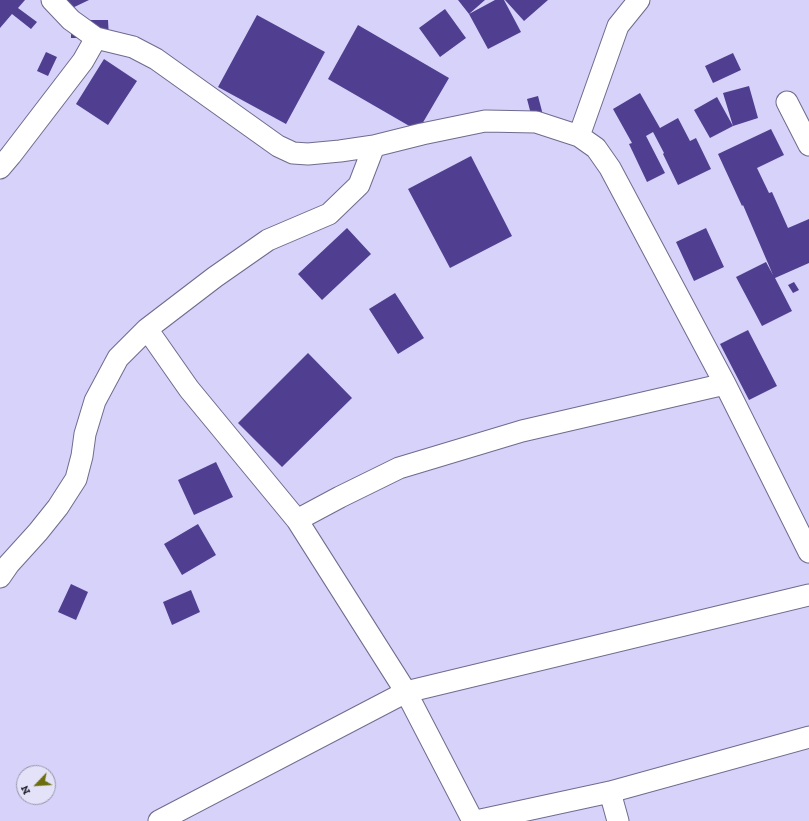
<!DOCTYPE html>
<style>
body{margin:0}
#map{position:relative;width:809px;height:821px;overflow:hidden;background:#d6d2f9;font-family:"Zilla Slab",serif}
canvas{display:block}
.north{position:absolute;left:16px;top:765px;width:40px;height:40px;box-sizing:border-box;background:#e4e2f9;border:1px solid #9694a8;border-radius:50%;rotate:245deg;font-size:11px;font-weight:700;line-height:16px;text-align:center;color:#21202e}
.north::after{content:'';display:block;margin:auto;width:14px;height:18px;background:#6c6d0d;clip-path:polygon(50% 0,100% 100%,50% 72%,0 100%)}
</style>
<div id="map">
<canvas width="809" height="821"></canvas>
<div class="north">N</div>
</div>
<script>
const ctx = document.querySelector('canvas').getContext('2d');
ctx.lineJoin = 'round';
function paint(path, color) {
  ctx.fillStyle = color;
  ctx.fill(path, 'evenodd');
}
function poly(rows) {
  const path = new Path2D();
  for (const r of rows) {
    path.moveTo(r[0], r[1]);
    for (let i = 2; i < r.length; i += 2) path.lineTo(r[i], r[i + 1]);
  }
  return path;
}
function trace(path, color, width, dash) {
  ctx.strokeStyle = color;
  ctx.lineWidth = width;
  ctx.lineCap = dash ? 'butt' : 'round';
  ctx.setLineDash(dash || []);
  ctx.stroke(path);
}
paint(poly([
 [0,0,25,0,18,8,37,22,31,29,12,14,0,28],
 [63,0,89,0,68,10],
 [458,0,485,0,469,14],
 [495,0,504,0,521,32,488,49,469,14],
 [505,0,548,0,524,21],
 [445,9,466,38,440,57,419,28],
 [257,15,325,52,286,124,218,87],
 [71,20,108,20,109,38,71,38],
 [358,25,449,78,418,131,328,79],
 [46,52,57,57,48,76,37,71],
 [733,53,741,70,713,83,705,66],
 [104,59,137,81,108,125,76,104],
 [749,86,758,118,733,126,723,93],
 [640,93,660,128,678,118,690,141,696,138,711,169,678,185,663,154,664,153,653,132,646,136,665,173,647,182,629,144,632,143,613,109],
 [538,96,543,115,532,118,527,99],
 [717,97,733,126,710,138,694,110],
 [771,129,784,155,757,168,769,193,772,192,788,228,809,219,809,263,775,278,792,311,762,326,736,277,766,262,773,275,743,205,742,206,718,154],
 [471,156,512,236,450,268,408,189],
 [347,228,371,254,322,300,298,274],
 [706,228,724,267,694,281,676,242],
 [794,282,799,290,793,293,788,285],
 [395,293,424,338,398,354,369,309],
 [748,330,777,386,749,400,720,344],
 [308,353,352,398,282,467,238,423],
 [216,462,233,497,194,515,178,480],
 [198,524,216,555,182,575,164,544],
 [71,584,88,592,76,620,58,612],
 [191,590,200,612,172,625,163,602]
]), '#503e90');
const minor = poly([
 [52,0,71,20,96,38],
 [787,102,809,145],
 [579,136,618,26,639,0],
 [0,168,11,155,83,61,96,38,133,47,156,59,278,146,293,153,308,154,340,151,374,146,422,134,485,121,536,122,579,136,596,148,610,168,725,384,809,552],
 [147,329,189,389,297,520,406,692,473,821],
 [297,520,340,497,399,468,522,431,725,384],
 [0,577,9,564,38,532,58,507,76,479,82,456,85,434,95,401,118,358,147,329,215,277,268,240,329,214,359,185,374,146],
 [610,792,618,821],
 [159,821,406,692,809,595],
 [476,821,610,792,809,737]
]);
trace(minor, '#6f6b8d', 23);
trace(minor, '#fff', 21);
</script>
